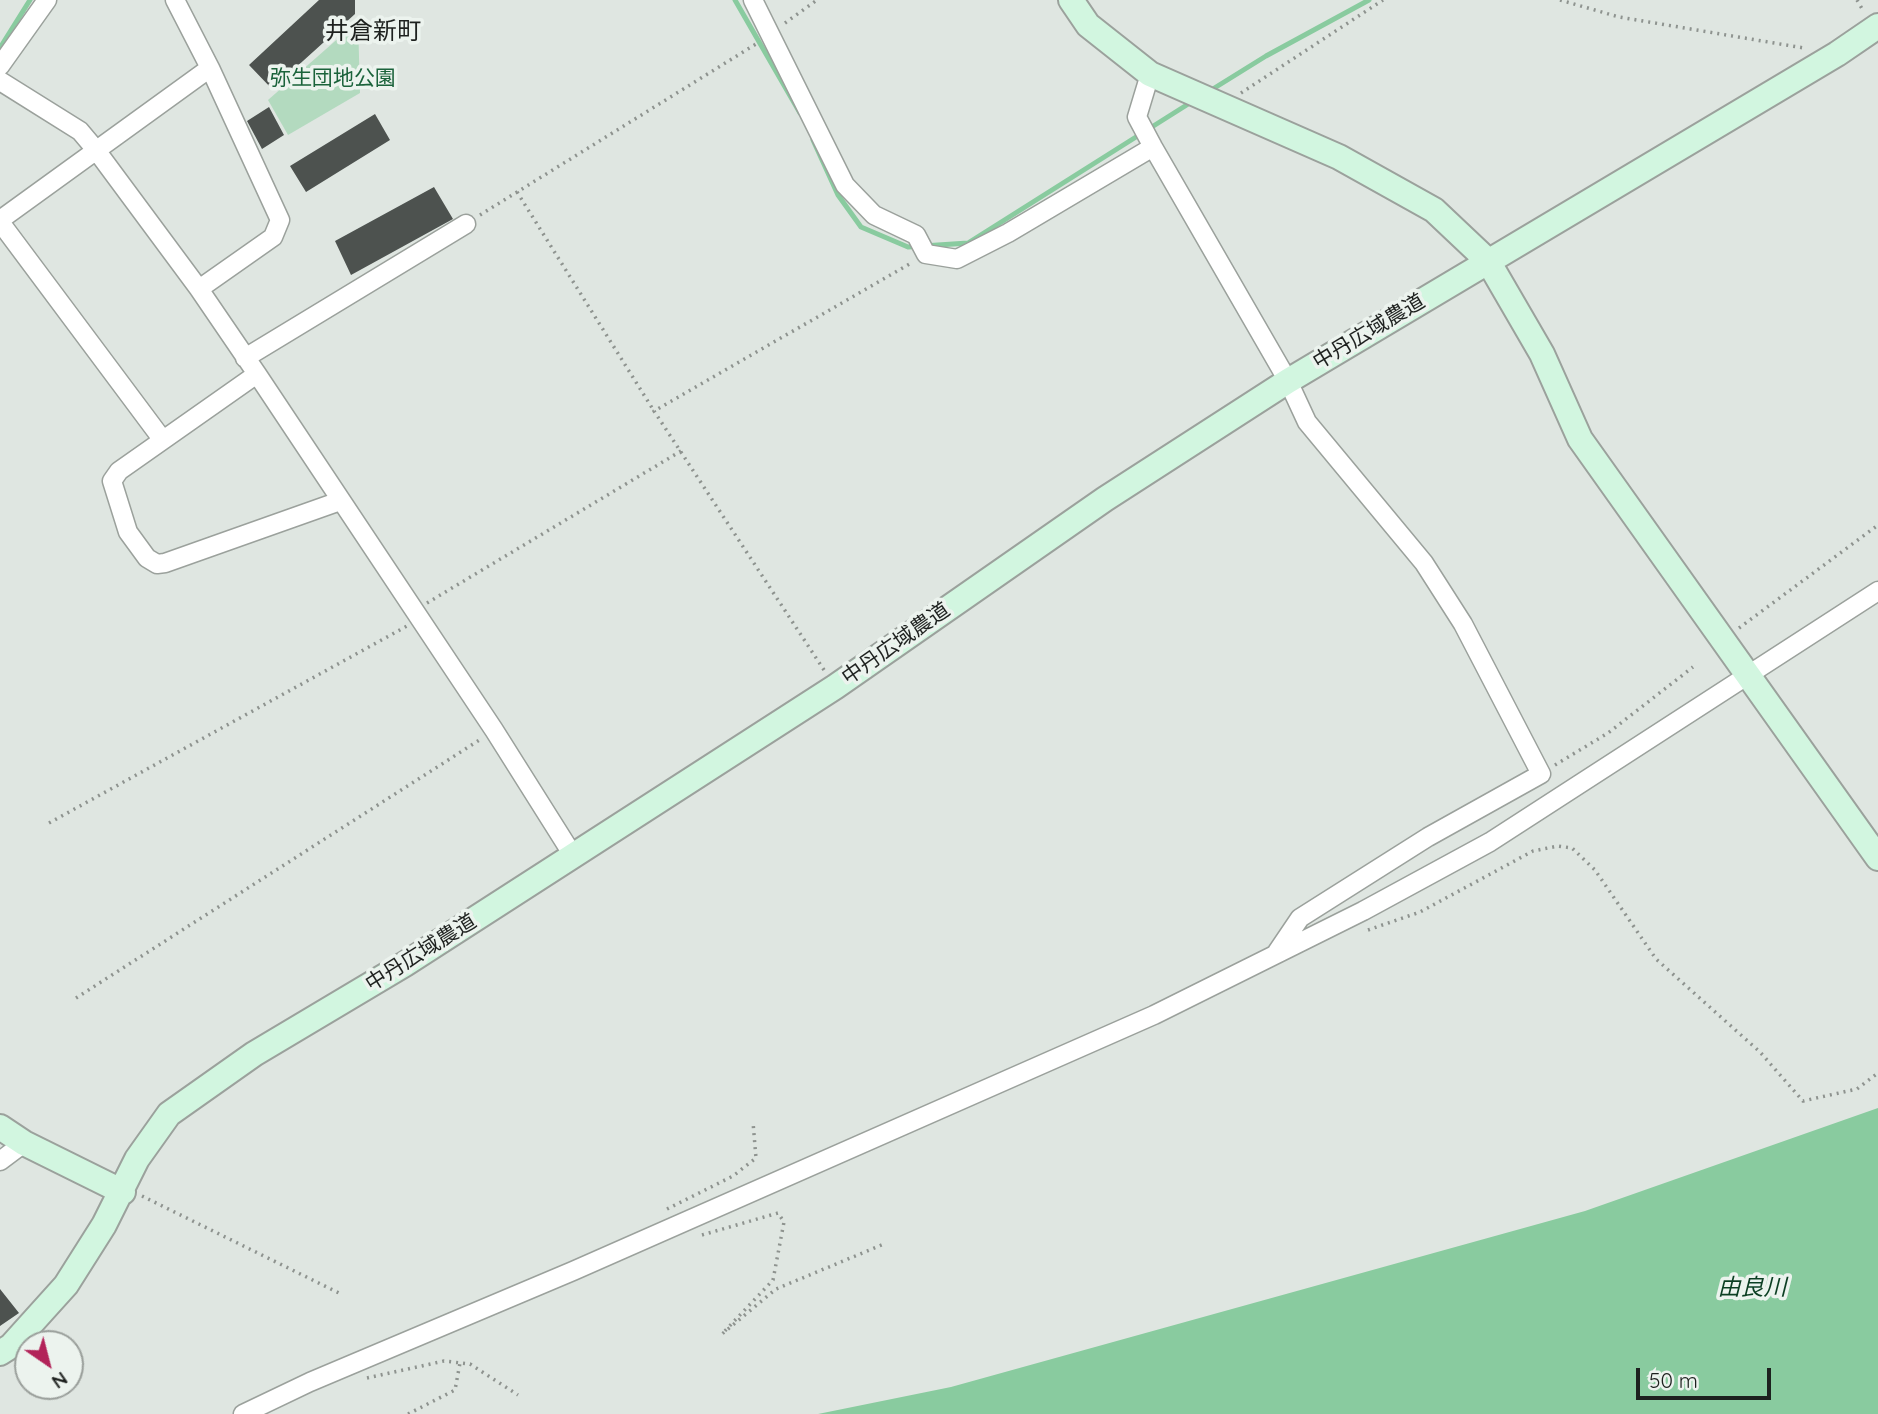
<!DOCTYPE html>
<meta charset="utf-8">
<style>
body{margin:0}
#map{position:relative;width:1878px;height:1414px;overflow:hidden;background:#dfe6e1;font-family:Quicksand,sans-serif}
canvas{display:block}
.north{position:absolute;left:14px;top:1330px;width:70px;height:70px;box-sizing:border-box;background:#ecf3ee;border:2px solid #9a9f9b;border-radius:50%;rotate:145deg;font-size:19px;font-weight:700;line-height:28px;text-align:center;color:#1e211f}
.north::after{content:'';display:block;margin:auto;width:24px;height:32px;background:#b22359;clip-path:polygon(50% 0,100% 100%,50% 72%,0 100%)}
.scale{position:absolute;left:1636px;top:1368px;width:135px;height:32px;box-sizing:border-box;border:4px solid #1e211f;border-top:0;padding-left:9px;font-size:21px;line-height:24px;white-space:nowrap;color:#1e211f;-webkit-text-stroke:5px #ecf3ee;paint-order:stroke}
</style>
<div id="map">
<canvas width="1878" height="1414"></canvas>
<div class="north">N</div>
<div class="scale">50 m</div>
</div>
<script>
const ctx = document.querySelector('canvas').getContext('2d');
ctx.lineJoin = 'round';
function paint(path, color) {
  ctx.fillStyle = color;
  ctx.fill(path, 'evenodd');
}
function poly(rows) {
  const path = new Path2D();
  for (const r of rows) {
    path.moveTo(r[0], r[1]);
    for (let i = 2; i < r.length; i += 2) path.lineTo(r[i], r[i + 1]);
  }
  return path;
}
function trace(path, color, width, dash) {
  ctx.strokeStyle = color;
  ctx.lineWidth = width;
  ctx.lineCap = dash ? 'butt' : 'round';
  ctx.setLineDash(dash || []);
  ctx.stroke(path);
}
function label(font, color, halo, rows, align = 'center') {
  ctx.font = font + ' Quicksand,"Noto Sans JP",sans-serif';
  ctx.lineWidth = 7;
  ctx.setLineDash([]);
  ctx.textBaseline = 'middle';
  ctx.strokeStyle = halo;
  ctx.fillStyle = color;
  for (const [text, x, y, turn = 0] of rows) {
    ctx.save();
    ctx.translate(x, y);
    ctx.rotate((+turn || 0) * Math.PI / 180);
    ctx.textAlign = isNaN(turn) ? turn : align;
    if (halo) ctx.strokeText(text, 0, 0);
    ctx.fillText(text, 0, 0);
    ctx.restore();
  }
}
paint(poly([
 [358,21,360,93,288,135,268,100]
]), '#b3dabf');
paint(poly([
 [1878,1108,1878,1414,818,1414,951,1387,1585,1211]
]), '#89cb9f');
trace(poly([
 [735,0,800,113],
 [0,48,30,0],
 [1208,92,1266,56,1369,0],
 [813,140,838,195,861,227,908,247,968,243,1193,101]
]), '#89cb9f', 5);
paint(poly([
 [319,0,355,0,355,14,272,89,249,65],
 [269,107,284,135,262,149,247,121],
 [375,114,390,140,306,192,290,166],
 [434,187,453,219,351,275,335,241],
 [0,1289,19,1313,0,1326]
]), '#4d524f');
const street = poly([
 [175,0,210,68,280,220,273,237,199,289],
 [753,0,845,185,874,215,916,235,926,254,957,259,1008,233,1153,147],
 [0,66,47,0],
 [1150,74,1137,117,1153,147,1288,381,1307,422,1424,563,1463,624,1541,774,1428,837,1300,918,1277,952],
 [0,81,80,131,96,150,199,289,257,374,494,730,574,857],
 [0,220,210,68],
 [0,222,162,439],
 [245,358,466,224],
 [257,374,119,471,112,481,128,532,147,558,157,564,165,563,340,501],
 [0,1161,24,1143],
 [243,1414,310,1382,573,1271,1154,1015,1363,911,1490,842,1878,591]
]);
const secondary = poly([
 [1071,0,1088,25,1150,74,1339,157,1434,210,1488,261,1542,354,1580,439,1878,858],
 [0,1127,24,1143,123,1192],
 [0,1353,11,1346,66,1285,104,1225,137,1159,169,1114,254,1054,405,964,835,687,1105,499,1288,381,1837,54,1878,26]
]);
trace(street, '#9ba19c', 21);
trace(secondary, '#9ba19c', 28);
trace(poly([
 [1560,0,1619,17,1804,48],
 [1857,0,1864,12],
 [785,23,817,0],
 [1241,93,1383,0],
 [517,192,654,411],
 [480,215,756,44],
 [427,603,681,451],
 [1739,628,1878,525],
 [824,670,654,411,913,262],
 [1555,765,1608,733,1693,667],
 [49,823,407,626],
 [1368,930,1420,912,1533,851,1558,846,1572,848,1595,870,1656,959,1760,1052,1803,1101,1857,1089,1878,1073],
 [76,998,481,739],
 [142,1196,341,1294],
 [667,1209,733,1176,756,1158,753,1122],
 [702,1235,778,1213,784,1222,773,1280,722,1334,776,1289,884,1244],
 [367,1378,444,1361,470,1364,518,1395],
 [408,1414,455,1390,460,1363]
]), '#8e938f', 3.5, [2, 5]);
trace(street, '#fff', 18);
trace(secondary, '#d2f6e0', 24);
label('21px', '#1b633b', '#ecf3ee', [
 ["弥生団地公園",333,79]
]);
label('21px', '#1e211f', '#ecf3ee', [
 ["中丹広域農道",1369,332,-31],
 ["中丹広域農道",896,644,-35],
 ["中丹広域農道",421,953,-32]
]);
label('italic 23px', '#0c3f23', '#ecf3ee', [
 ["由良川",1752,1288]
]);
label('24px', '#1e211f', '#ecf3ee', [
 ["井倉新町",373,32]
]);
</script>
